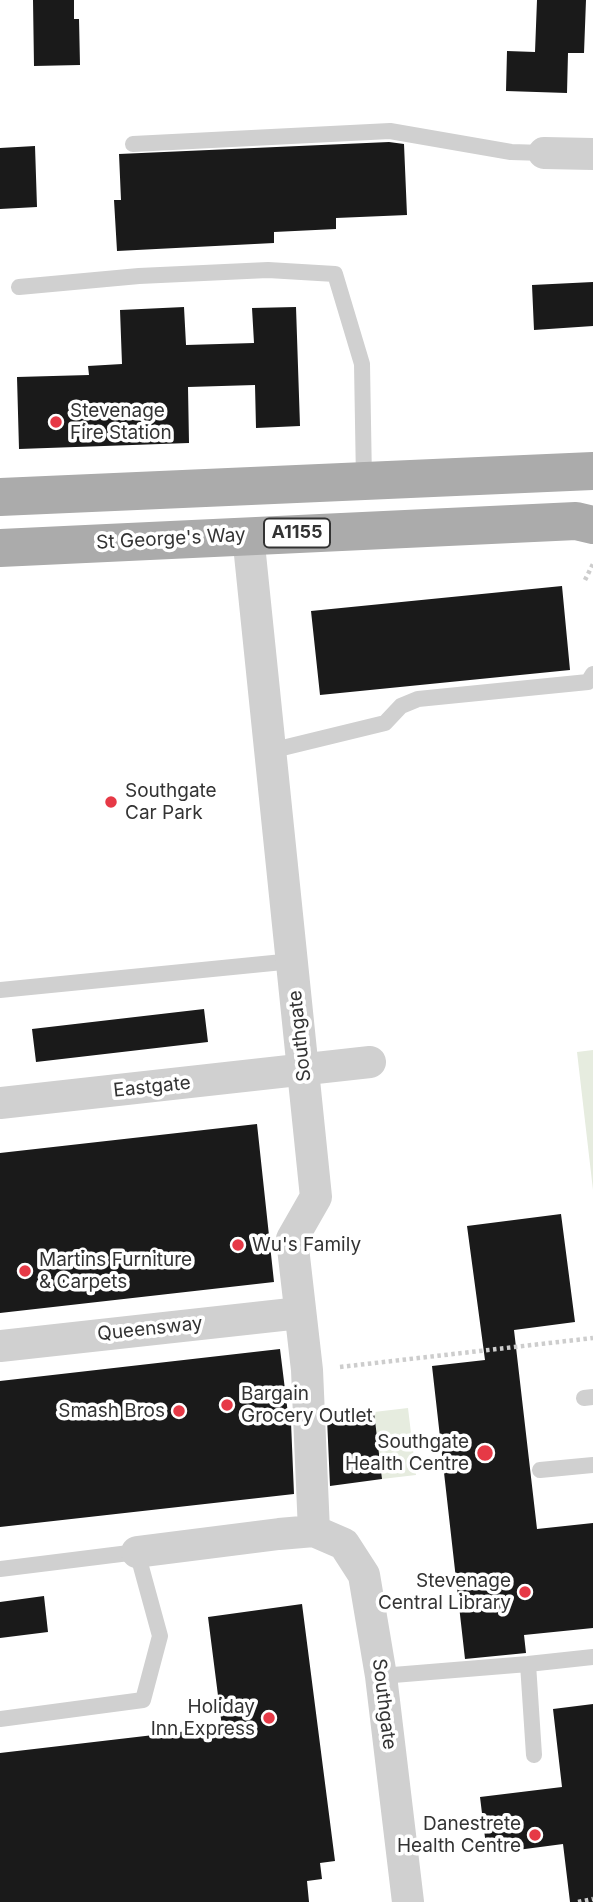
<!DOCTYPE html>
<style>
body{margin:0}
canvas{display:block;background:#fff}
</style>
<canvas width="593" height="1902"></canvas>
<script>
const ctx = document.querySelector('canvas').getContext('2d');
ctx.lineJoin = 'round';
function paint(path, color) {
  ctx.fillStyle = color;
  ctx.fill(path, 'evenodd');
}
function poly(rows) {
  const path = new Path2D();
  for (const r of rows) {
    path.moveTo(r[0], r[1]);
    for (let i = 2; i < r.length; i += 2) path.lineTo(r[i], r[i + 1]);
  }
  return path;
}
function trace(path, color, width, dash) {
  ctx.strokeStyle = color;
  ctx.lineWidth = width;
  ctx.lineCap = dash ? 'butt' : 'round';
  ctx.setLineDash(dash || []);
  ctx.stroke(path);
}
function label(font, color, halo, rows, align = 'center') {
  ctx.font = font + ' Inter,sans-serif';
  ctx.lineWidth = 7;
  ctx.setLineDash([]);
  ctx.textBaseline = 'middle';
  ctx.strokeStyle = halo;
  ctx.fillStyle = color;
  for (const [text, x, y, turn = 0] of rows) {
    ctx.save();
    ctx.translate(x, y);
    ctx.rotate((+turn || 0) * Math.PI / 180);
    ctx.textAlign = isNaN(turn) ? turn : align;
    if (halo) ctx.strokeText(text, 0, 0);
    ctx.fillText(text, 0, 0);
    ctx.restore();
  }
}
paint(poly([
 [593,1050,593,1190,577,1052],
 [408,1408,416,1475,382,1479,374,1412]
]), '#e6ecdf');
paint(poly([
 [33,0,74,0,74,19,79,19,80,65,34,66],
 [537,0,586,0,584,53,568,53,567,93,506,91,507,51,535,52],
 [389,142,404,144,407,215,336,218,336,229,274,232,274,243,117,251,114,200,121,200,119,154],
 [35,146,37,207,0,209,0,148],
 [593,282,593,326,534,330,532,285],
 [184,307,186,345,254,343,252,308,296,307,300,426,256,428,255,385,188,387,189,443,19,449,17,377,89,375,88,366,122,364,120,310],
 [562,586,570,670,320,695,311,611],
 [204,1009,208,1042,36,1062,32,1029],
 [257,1124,274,1282,0,1313,0,1153],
 [561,1214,575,1322,514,1330,537,1529,593,1523,593,1628,524,1635,526,1653,465,1659,432,1366,485,1360,467,1226],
 [280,1349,289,1422,291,1422,294,1494,0,1527,0,1381],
 [374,1412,382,1479,330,1486,327,1418],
 [44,1596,48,1632,0,1638,0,1602],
 [302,1604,335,1861,320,1863,322,1879,307,1881,309,1902,0,1902,0,1753,222,1727,208,1617],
 [593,1704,593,1902,570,1902,563,1844,487,1854,480,1797,562,1787,553,1709]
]), '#1a1a1a');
trace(poly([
 [585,580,593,564],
 [340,1367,593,1338],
 [578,1902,593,1899]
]), '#cdcdcd', 4.5, [3.5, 3.5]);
trace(poly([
 [133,144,390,131,511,152,544,153],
 [19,287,139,276,268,270,335,274,362,364,364,481],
 [270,751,385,723,401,706,418,699,588,682,593,674],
 [0,990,293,961],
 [584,1398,593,1397],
 [540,1470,593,1465],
 [0,1569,137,1552,160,1636,143,1700,0,1719],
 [528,1664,534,1755],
 [381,1676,528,1664,593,1657]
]), '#d0d0d0', 16);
trace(poly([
 [544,153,593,154],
 [248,535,316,1197,292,1239,307,1370,314,1531],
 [0,1103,370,1062],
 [0,1346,300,1313],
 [137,1552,279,1534,314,1531,344,1544,364,1575,381,1676,408,1902]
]), '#d0d0d0', 32);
trace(poly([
 [0,497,593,471],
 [0,548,576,521,593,525]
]), '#ababab', 38);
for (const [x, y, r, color] of [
 [56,422,7,"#e63946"],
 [111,802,7,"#e63946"],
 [238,1245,7,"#e63946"],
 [25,1271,7,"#e63946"],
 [227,1405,7,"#e63946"],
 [179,1411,7,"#e63946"],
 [485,1453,9,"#e63946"],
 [525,1592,7,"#e63946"],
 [269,1718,7,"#e63946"],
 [535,1835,7,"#e63946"]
]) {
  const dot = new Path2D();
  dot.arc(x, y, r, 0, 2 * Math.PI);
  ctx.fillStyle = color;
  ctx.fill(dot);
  trace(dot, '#fff', 2.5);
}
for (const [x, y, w] of [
 [297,533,66]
]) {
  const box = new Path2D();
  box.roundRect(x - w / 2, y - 14.5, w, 29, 5);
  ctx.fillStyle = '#fff';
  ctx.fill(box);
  trace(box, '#333', 2);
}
label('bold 18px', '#333', null, [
 ["A1155",297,533]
]);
label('19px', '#333', '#fff', [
 ["Stevenage",70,411],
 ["Fire Station",70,433],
 ["Southgate",125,791],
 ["Car Park",125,813],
 ["Wu's Family",252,1245],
 ["Martins Furniture",39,1260],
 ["& Carpets",39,1282],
 ["Bargain",241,1394],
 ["Grocery Outlet",241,1416],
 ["Smash Bros",165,1411,"right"],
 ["Southgate",469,1442,"right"],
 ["Health Centre",469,1464,"right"],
 ["Stevenage",511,1581,"right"],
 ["Central Library",511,1603,"right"],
 ["Holiday",255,1707,"right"],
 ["Inn Express",255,1729,"right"],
 ["Danestrete",521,1824,"right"],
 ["Health Centre",521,1846,"right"]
], 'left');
label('19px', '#333', '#fff', [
 ["St George's Way",171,539,-3],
 ["Southgate",300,1036,-96],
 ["Eastgate",152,1087,-6],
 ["Queensway",150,1329,-6],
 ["Southgate",384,1704,83]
]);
</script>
